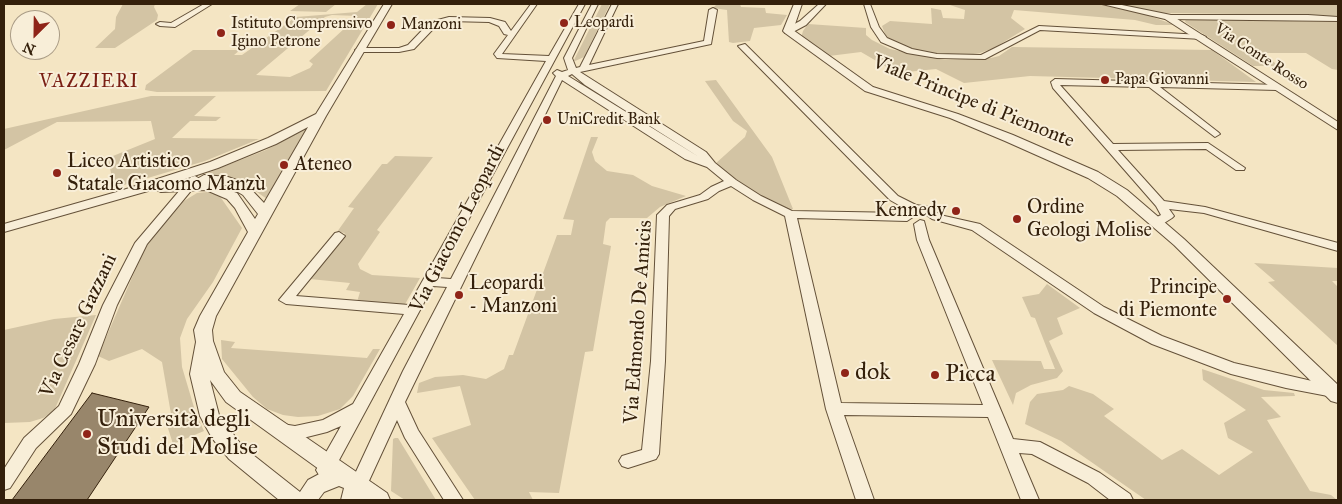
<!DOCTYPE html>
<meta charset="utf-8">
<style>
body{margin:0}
#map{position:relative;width:1342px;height:504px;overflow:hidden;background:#f4e5c3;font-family:"IM FELL Great Primer",serif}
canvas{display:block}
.frame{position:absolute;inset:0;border:5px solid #34200b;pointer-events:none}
.north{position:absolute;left:10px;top:10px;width:50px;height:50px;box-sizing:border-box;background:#f8eed8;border:1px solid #aa9c86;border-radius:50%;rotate:203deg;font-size:14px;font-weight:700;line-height:20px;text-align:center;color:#34200b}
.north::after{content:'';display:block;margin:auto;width:18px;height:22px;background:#8f2418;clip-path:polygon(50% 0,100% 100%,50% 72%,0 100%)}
</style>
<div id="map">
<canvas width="1342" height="504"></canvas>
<div class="frame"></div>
<div class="north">N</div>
</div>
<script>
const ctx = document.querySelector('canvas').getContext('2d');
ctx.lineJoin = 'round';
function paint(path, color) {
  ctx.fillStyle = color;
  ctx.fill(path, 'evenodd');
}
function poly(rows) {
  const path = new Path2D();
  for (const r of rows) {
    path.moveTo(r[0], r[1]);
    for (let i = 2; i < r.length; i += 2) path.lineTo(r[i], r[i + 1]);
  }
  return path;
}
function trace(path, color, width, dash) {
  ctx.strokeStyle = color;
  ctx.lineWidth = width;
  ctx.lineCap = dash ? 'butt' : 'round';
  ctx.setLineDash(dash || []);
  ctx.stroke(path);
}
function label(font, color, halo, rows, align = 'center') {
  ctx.font = font + ' "IM FELL Great Primer",serif';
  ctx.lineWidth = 4;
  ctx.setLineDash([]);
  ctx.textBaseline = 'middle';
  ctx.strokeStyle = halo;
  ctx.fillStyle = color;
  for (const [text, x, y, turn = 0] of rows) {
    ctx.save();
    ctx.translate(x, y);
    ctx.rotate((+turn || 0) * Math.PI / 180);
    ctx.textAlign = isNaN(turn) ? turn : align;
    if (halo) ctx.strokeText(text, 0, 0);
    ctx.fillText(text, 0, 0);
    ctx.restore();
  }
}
paint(poly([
 [123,4,155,4,154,7,158,15,157,20,115,48,95,48,115,29,116,17],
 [300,4,336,4,326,12,290,11],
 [367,4,378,4,326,91,157,92,145,90,146,85,193,50,240,50,234,55,242,55,296,17,357,12],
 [332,15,358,16,309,61,313,64,310,68,290,77,256,75,325,17],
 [602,4,610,4,584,57,573,62],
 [717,4,740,4,741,7,765,8,766,13,787,15,781,25,754,28,750,41,733,43,729,42,727,10,713,8],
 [931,4,1098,4,1147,15,1175,25,1156,25,1135,20,1014,10,1011,18,1025,29,994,48,980,53,967,55,935,54,911,49,887,39,882,26,890,21,932,24,931,8,941,10,943,18,964,19,965,10,950,5],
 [1113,4,1338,4,1338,18,1311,15,1162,13],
 [1186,19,1338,22,1338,70,1332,69,1306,53,1262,53,1279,66,1253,66,1185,22],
 [808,24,866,28,866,35,872,40,890,49,945,60,991,58,999,56,1012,47,1212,50,1256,82,1030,76,964,83,936,69,897,73,861,52,829,56,801,38,803,31],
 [716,80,772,157,793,209,787,209,757,194,715,164,745,137,747,131,733,121,705,81],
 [151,96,216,96,194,116,221,117,216,121,190,121,172,138,259,139,205,161,114,188,108,158,155,139,151,121,57,122,4,150,4,129],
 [307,128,267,199,241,181,202,175,266,150],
 [591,137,598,137,592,152,595,161,607,171,633,175,652,186,686,196,660,207,647,218,610,218,606,222,603,244,611,246,593,351,585,352,559,493,529,492,533,500,475,500,432,438,471,425,460,386,417,393,419,383,435,377,463,375,486,379,504,369,509,355,513,355,557,235,571,235,574,220,563,219],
 [395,156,433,157,377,230,380,232,358,264,360,269,372,275,420,278,404,306,357,302,360,292,346,290,350,283,310,279,345,233,337,232,354,208,348,207,382,164,387,164],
 [207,192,219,195,242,228,213,282,187,319,180,338,182,367,196,414,204,431,173,444,166,422,171,414,162,362,142,349,109,361,98,356,144,250,156,233,184,201,197,193],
 [1254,263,1338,268,1338,281,1332,281,1338,287,1338,346,1268,282,1275,281],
 [1047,284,1080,308,1057,318,1063,334,1049,341,1063,371,1057,378,1031,385,1016,393,1013,405,992,360,1041,361,1044,369,1055,369,1035,318,1031,317,1022,297,1039,294],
 [96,315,54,411,43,418,30,422,4,423,4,330,54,319],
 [221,340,235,342,231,348,367,358,373,349,380,349,353,396,340,409,318,416,298,417,283,415,267,409,253,397,222,359],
 [1202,369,1264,390,1294,393,1295,396,1261,397,1281,417,1267,420,1310,491,1331,495,1337,500,1146,500,1061,441,1025,424,1030,402,1037,394,1063,390,1069,386,1093,394,1114,409,1104,416,1162,460,1182,449,1219,475,1253,452,1228,438,1224,423,1246,410,1203,380],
 [395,438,398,438,436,500,405,500,391,491,393,439]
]), '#d3c4a4');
const building = poly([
 [92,393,149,407,87,500,12,500,92,393]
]);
paint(building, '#98866b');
trace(building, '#34200b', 1);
const minor = poly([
 [204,4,212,4,175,27,160,26,156,24,160,22,171,23,204,4],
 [531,4,537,4,502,54,549,56,579,4,585,4,437,278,451,279,556,76,553,73,557,70,562,72,568,70,564,58,592,4,598,4,572,58,576,68,580,67,612,4,618,4,589,65,704,41,709,10,713,8,717,10,711,44,580,72,706,152,715,163,736,180,761,196,792,211,903,213,901,211,904,208,890,200,738,46,745,44,898,196,916,205,929,207,940,215,980,224,1104,307,1162,336,1234,363,1338,387,1338,395,1333,397,1286,388,1231,374,1152,344,1094,313,972,230,932,219,922,212,915,212,909,214,913,217,907,221,797,218,841,403,983,405,917,240,914,224,920,220,924,221,929,240,1013,439,1040,442,1100,473,1130,494,1133,500,1110,500,1088,483,1032,454,1019,453,1039,500,1021,500,988,417,844,415,874,500,856,500,826,409,785,216,753,200,731,186,719,191,708,199,675,209,669,216,665,361,659,454,656,459,650,461,628,468,622,466,619,461,622,456,642,450,651,361,657,215,667,205,700,195,711,187,724,181,707,167,685,159,562,80,405,402,418,430,463,500,444,500,405,438,397,420,362,496,356,499,350,496,347,491,403,371,447,287,433,286,331,475,325,477,319,475,316,470,341,426,327,432,295,440,276,436,274,431,276,426,282,424,295,426,323,420,353,404,404,314,286,304,279,300,335,233,339,232,345,236,296,296,409,305,546,61,497,58,494,54,508,35,504,34,499,26,489,22,449,21,436,26,414,49,399,52,359,52,355,50,359,48,399,48,408,45,430,22,449,17,490,18,505,22,511,31,531,4],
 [572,74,585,85,699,157,568,76,572,74],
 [819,4,826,4,806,25,791,33,785,33,785,29,800,21,819,4],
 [864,4,870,4,879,27,887,38,912,49,937,54,981,55,1039,26,1202,35,1206,37,1202,39,1040,30,985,59,937,58,907,53,881,42,871,27,864,4],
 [1168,15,1308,15,1338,17,1338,21,1165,19,1165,15,1168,15],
 [1055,79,1280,85,1280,89,1277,90,1160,87,1218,132,1220,134,1215,137,1149,87,1060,85,1113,144,1208,143,1245,168,1244,170,1236,170,1206,149,1118,150,1164,201,1205,207,1338,243,1338,251,1204,213,1169,209,1174,216,1172,218,1161,225,1153,225,1151,222,1153,219,1161,215,1156,206,1053,88,1051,82,1055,79],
 [195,176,200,179,199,181,147,244,117,305,95,364,71,414,36,448,10,488,4,490,4,469,24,438,59,406,79,364,103,305,135,243,191,177,195,176]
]);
const tertiary = poly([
 [384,4,392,4,326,116,216,316,212,330,213,341,224,372,240,392,387,493,390,500,341,500,344,488,339,486,324,492,318,500,279,500,229,459,212,438,200,416,190,374,196,342,194,330,200,316,248,232,235,208,227,199,206,190,161,192,155,189,4,232,4,224,120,191,210,162,268,138,316,114,384,4],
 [308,127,264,203,245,183,228,177,204,175,197,179,201,182,170,184,218,168,276,144,308,127],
 [212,184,226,185,243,195,258,214,255,219,237,193,212,184],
 [210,380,226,402,323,472,308,480,300,492,243,447,219,415,210,380],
 [794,4,802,4,793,30,873,87,958,114,1013,135,1098,172,1127,190,1184,239,1338,385,1338,403,1331,401,1174,245,1117,196,1088,178,1005,141,950,118,865,91,785,33,783,31,794,4],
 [1102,4,1117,4,1171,15,1338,122,1338,130,1165,19,1102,4]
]);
trace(minor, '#645139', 2);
trace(tertiary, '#645139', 2);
paint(minor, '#f8eed8');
paint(tertiary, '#f8eed8');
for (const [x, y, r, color] of [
 [564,23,5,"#8f2418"],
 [391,25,5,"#8f2418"],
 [221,33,5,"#8f2418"],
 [1105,80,5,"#8f2418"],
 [547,120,5,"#8f2418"],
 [284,165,5,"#8f2418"],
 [57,173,5,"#8f2418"],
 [956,211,5,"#8f2418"],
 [1017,219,5,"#8f2418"],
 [459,295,5,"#8f2418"],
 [1227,299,5,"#8f2418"],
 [845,373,5,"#8f2418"],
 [935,375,5,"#8f2418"],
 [87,434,5,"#8f2418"]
]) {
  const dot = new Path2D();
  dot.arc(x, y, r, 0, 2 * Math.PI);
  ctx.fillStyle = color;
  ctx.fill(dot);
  trace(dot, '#f8eed8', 2);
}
label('16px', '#34200b', '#f8eed8', [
 ["Leopardi",574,23],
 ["Istituto Comprensivo",231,24],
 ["Igino Petrone",231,42],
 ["Manzoni",401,25],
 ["Papa Giovanni",1115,80],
 ["UniCredit Bank",557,120]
], 'left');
label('16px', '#34200b', '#f8eed8', [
 ["Via Conte Rosso",1261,57,33]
]);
ctx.letterSpacing = '1px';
label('19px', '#7a1f14', '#f8eed8', [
 ["VAZZIERI",89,82]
]);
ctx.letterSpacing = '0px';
label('20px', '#34200b', '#f8eed8', [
 ["Viale Principe di Piemonte",973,102,22],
 ["Via Giacomo Leopardi",458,229,-63],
 ["Via Edmondo De Amicis",639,322,-86],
 ["Via Cesare Gazzani",79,326,-65]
]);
label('20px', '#34200b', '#f8eed8', [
 ["Liceo Artistico",67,162],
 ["Statale Giacomo Manzù",67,185],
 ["Ateneo",294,165],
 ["Ordine",1027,208],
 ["Geologi Molise",1027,231],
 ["Kennedy",946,211,"right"],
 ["Leopardi",469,284],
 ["- Manzoni",469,307],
 ["Principe",1217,288,"right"],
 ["di Piemonte",1217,311,"right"]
], 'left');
label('24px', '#34200b', '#f8eed8', [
 ["dok",855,373],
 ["Picca",945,375],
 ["Università degli",97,420],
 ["Studi del Molise",97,448]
], 'left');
</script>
